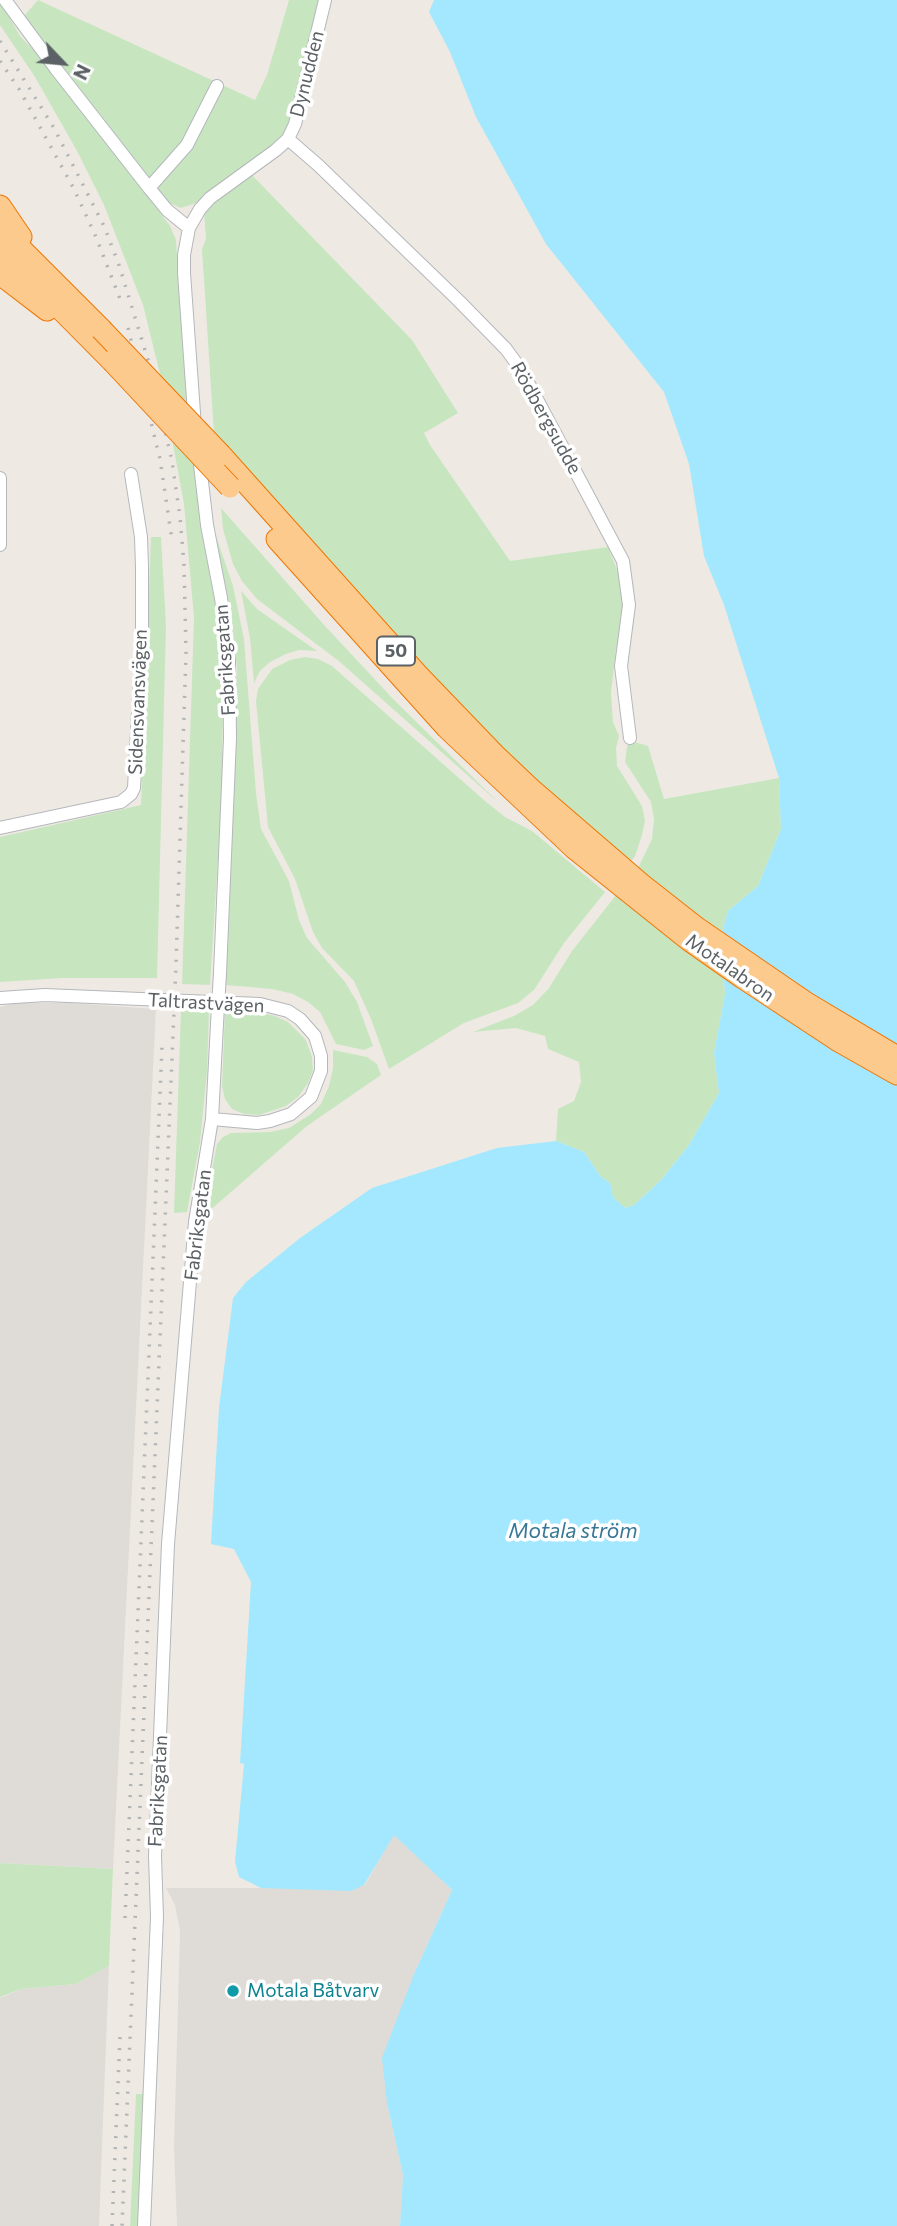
<!DOCTYPE html>
<meta charset="utf-8">
<style>
body{margin:0}
#map{position:relative;width:897px;height:2226px;overflow:hidden;background:#eeeae3;font-family:Commissioner,sans-serif}
canvas{display:block}
.north{position:absolute;left:28px;top:28px;width:70px;height:70px;-webkit-text-stroke:5px #fff;paint-order:stroke;rotate:116deg;font-size:19px;font-weight:700;line-height:28px;text-align:center;color:#5b6164}
.north::after{content:'';display:block;margin:auto;width:24px;height:32px;background:#5b6164;clip-path:polygon(50% 0,100% 100%,50% 72%,0 100%)}
</style>
<div id="map">
<canvas width="897" height="2226"></canvas>
<div class="north">N</div>
</div>
<script>
const ctx = document.querySelector('canvas').getContext('2d');
ctx.lineJoin = 'round';
function paint(path, color) {
  ctx.fillStyle = color;
  ctx.fill(path, 'evenodd');
}
function poly(rows) {
  const path = new Path2D();
  for (const r of rows) {
    path.moveTo(r[0], r[1]);
    for (let i = 2; i < r.length; i += 2) path.lineTo(r[i], r[i + 1]);
  }
  return path;
}
function trace(path, color, width, dash) {
  ctx.strokeStyle = color;
  ctx.lineWidth = width;
  ctx.lineCap = dash ? 'butt' : 'round';
  ctx.setLineDash(dash || []);
  ctx.stroke(path);
}
function label(font, color, halo, rows, align = 'center') {
  ctx.font = font + ' Commissioner,sans-serif';
  ctx.lineWidth = 7;
  ctx.setLineDash([]);
  ctx.textBaseline = 'middle';
  ctx.strokeStyle = halo;
  ctx.fillStyle = color;
  for (const [text, x, y, turn = 0] of rows) {
    ctx.save();
    ctx.translate(x, y);
    ctx.rotate((+turn || 0) * Math.PI / 180);
    ctx.textAlign = isNaN(turn) ? turn : align;
    if (halo) ctx.strokeText(text, 0, 0);
    ctx.fillText(text, 0, 0);
    ctx.restore();
  }
}
paint(poly([
 [15,1003,69,1003,156,1009,113,1869,0,1863,0,1007],
 [394,1834,452,1890,414,1974,387,2103,403,2175,400,2226,177,2226,174,2147,180,1931,175,1905,166,1888,279,1888,365,1885],
 [109,1966,99,2226,0,2226,0,1998,21,1989,76,1984]
]), '#dfdcd8');
paint(poly([
 [38,0,255,100,267,75,289,0,324,0,296,125,272,146,229,176,196,203,181,208,167,202,24,16],
 [0,1,20,36,43,60,170,226,176,240,186,392,201,526,216,602,223,660,222,794,210,985,182,984,194,618,184,504,160,374,143,305,104,205,77,151,35,77,0,25],
 [250,173,412,340,458,413,424,433,430,445,510,561,608,547,627,595,616,649,611,693,613,722,619,736,616,748,617,766,642,806,645,821,642,835,635,856,629,864,588,830,450,698,214,434,202,249,206,239,204,211],
 [221,508,325,626,396,702,500,804,340,662,257,599,242,581,233,564,223,529],
 [213,527,233,586,244,639,256,793,261,829,289,881,299,920,307,938,345,982,357,1002,373,1046,364,1050,336,1044,320,1012,308,1002,293,994,272,989,226,985,237,668,231,613],
 [151,537,161,537,166,625,157,978,63,978,0,982,0,837,141,805],
 [241,591,257,609,317,651,299,650,286,654,270,662,260,671,254,683,250,638],
 [305,657,318,659,332,666,485,801,505,817,532,831,605,892,564,943,534,990,518,1003,464,1023,389,1069,371,1019,354,981,322,948,313,932,295,879,268,827,256,701,258,689,272,669,290,660],
 [628,740,648,746,664,799,779,778,781,829,758,886,728,911,721,936,725,994,714,1053,719,1093,689,1145,661,1180,634,1205,625,1208,612,1197,610,1183,601,1177,584,1152,556,1141,558,1109,574,1101,581,1082,579,1062,548,1049,545,1036,516,1028,473,1032,514,1016,533,1005,549,988,572,951,639,866,652,839,654,819,651,802,625,762],
 [181,1009,209,1010,207,1072,200,1142,187,1212,174,1213],
 [225,1010,253,1011,275,1016,288,1022,306,1040,312,1057,313,1071,308,1083,298,1097,286,1106,259,1115,244,1114,232,1109,225,1099,222,1086],
 [333,1050,367,1057,377,1064,381,1075,307,1126,208,1212,204,1211,217,1144,223,1137,231,1133,270,1132,289,1128,311,1114,321,1104,329,1086,333,1068],
 [0,1863,113,1869,109,1966,76,1984,21,1989,0,1997],
 [136,2094,144,2094,138,2226,130,2226]
]), '#c7e6c0');
paint(poly([
 [434,0,897,0,897,2226,400,2226,403,2175,387,2103,382,2058,414,1974,452,1890,394,1835,364,1885,351,1891,261,1888,239,1877,235,1862,244,1764,240,1763,251,1582,234,1549,211,1544,219,1408,233,1298,246,1282,300,1238,372,1188,497,1148,556,1141,584,1152,601,1177,610,1183,613,1197,625,1208,634,1205,661,1180,689,1145,719,1093,714,1053,725,994,721,936,728,911,758,886,781,829,779,778,724,605,704,556,689,464,664,392,546,244,476,117,450,52,429,12]
]), '#a3e8fe');
const street = poly([
 [5,0,56,69,149,188,167,210,189,228],
 [288,139,318,165,459,301,506,349,522,371,623,561,629,605,621,666,630,738],
 [149,188,187,145,217,86],
 [195,427,184,273,184,255,189,228,200,209,210,198,276,150,288,139,295,124,325,0],
 [199,456,207,525,221,598,229,661,230,738,220,973],
 [0,478,0,545],
 [0,828,121,802,131,794,134,788,142,637,142,567,141,537,131,474],
 [0,998,45,995,260,1004,288,1011,300,1019,315,1036,321,1056,321,1071,311,1097,291,1114,270,1121,257,1123,212,1119],
 [144,2226,157,1917,155,1856,168,1544,195,1222,212,1119,217,1024]
]);
const highway = poly([
 [0,206,21,237],
 [0,228,101,329],
 [0,248,112,361],
 [0,274,47,310],
 [221,455,417,674,494,754,532,790,641,884,697,928,805,1002,897,1057],
 [277,539,447,728,574,848,689,940,743,978,837,1040,897,1074]
]);
trace(street, '#b4b7bb', 14);
trace(highway, '#ef7602', 23);
trace(street, '#fff', 12);
trace(highway, '#fcca8d', 21);
trace(poly([
 [0,41,54,128,104,226,119,265,152,373,172,461,180,517,184,564,186,652,176,965,122,2226],
 [0,61,19,89,74,189,96,237,122,304],
 [128,328,160,459,172,540],
 [125,1918,162,1047],
 [112,2226,120,2037]
]), '#b2b3b4', 3.5, [2, 9]);
const streetBridge = poly([
 [217,1024,220,973]
]);
const highwayBridge = poly([
 [101,329,221,455],
 [112,361,230,487]
]);
trace(streetBridge, '#b4b7bb', 14, []);
trace(highwayBridge, '#ef7602', 23, []);
trace(streetBridge, '#fff', 12);
trace(highwayBridge, '#fcca8d', 21);
for (const [x, y, r, color] of [
 [233,1991,7,"#0f9aa8"]
]) {
  const dot = new Path2D();
  dot.arc(x, y, r, 0, 2 * Math.PI);
  ctx.fillStyle = color;
  ctx.fill(dot);
  trace(dot, '#fff', 2.5);
}
for (const [x, y, w] of [
 [396,651,38]
]) {
  const box = new Path2D();
  box.roundRect(x - w / 2, y - 14.5, w, 29, 5);
  ctx.fillStyle = '#fff';
  ctx.fill(box);
  trace(box, '#5b6164', 2);
}
label('bold 18px', '#5b6164', null, [
 ["50",396,651]
]);
label('19px', '#5b6164', '#fff', [
 ["Dynudden",307,74,-76],
 ["Rödbergsudde",546,418,61],
 ["Fabriksgatan",225,660,-94],
 ["Sidensvansvägen",138,702,-88],
 ["Motalabron",730,968,35],
 ["Taltrastvägen",206,1003,3],
 ["Fabriksgatan",198,1225,-83],
 ["Fabriksgatan",158,1791,-87]
]);
label('19px', '#0d838f', '#fff', [
 ["Motala Båtvarv",247,1991]
], 'left');
label('italic 21px', '#387896', '#fff', [
 ["Motala ström",573,1531]
]);
</script>
